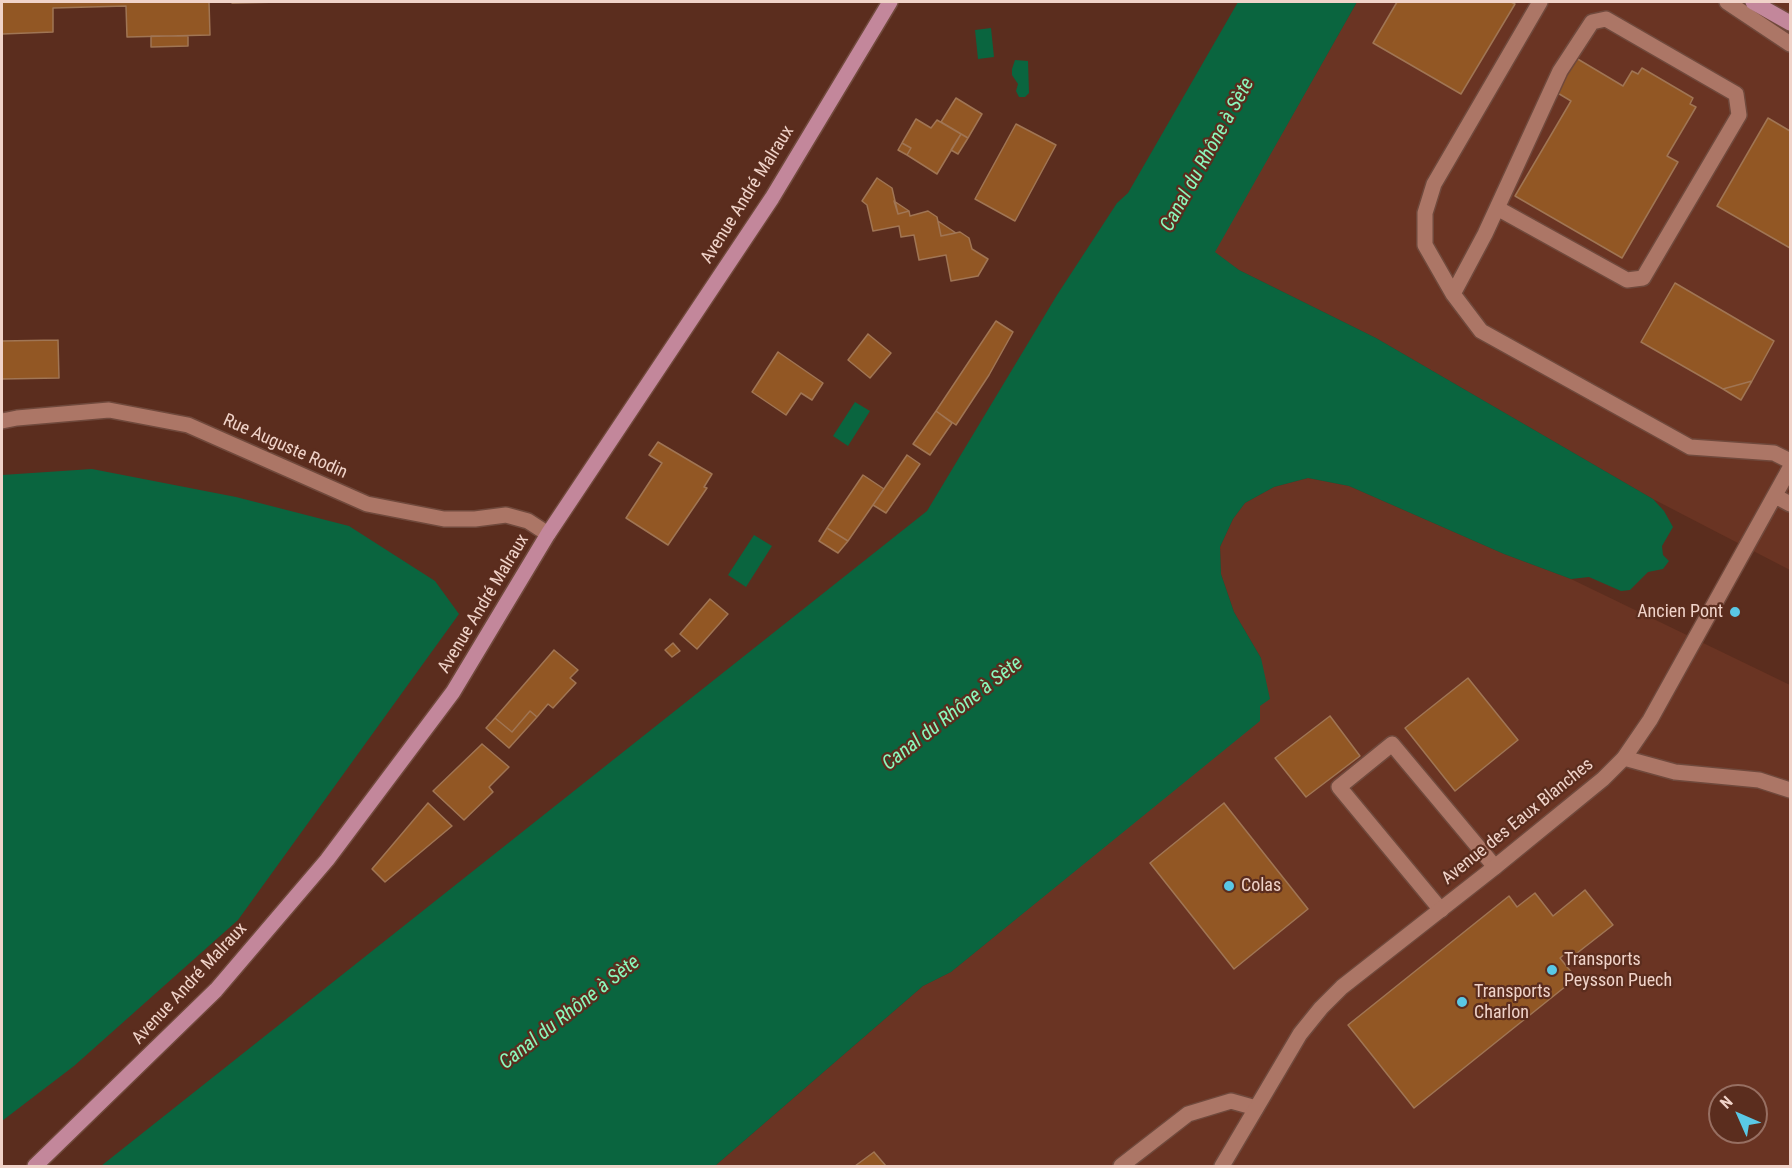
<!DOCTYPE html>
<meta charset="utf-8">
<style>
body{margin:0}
#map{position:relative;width:1792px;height:1168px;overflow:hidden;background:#5b2d1e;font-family:"Roboto Condensed",sans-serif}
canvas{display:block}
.frame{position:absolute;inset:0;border:3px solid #f0d3c9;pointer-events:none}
.north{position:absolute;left:1708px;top:1084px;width:60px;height:60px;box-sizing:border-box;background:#5b2d1e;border:2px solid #976f62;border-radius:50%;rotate:315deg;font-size:16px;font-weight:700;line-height:24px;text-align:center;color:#f0d3c9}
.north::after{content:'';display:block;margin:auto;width:21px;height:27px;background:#5ac8e5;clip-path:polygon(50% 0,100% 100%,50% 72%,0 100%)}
</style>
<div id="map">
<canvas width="1792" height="1168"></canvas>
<div class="frame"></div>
<div class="north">N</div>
</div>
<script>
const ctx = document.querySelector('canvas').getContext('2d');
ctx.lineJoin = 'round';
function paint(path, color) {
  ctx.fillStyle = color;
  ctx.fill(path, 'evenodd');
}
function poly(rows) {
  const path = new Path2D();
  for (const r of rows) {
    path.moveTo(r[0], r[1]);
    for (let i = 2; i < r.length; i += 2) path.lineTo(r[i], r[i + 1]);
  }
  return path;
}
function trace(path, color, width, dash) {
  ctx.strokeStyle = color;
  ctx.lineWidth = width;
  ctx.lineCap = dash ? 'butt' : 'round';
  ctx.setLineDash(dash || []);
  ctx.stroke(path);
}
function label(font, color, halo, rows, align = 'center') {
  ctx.font = font + ' "Roboto Condensed",sans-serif';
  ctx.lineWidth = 4.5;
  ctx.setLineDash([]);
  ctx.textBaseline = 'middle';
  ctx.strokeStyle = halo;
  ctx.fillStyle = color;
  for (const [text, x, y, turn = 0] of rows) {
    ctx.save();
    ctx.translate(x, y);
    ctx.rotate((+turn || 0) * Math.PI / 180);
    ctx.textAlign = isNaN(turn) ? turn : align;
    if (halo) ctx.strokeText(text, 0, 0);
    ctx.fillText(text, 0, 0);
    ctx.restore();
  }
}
paint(poly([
 [1357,2,1790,2,1790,570,1653,499,1376,338,1239,270,1214,252],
 [1308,478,1349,486,1504,554,1571,579,1790,685,1790,1166,715,1166,923,986,951,972,1143,815,1260,706,1261,658,1234,612,1221,574,1220,547,1233,519,1245,503,1274,487],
 [1720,1096,1756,1096,1756,1132,1720,1132]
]), '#6a3423');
paint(poly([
 [1238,2,1357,2,1215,252,1239,270,1376,338,1653,499,1664,511,1673,527,1662,546,1663,555,1669,561,1663,569,1648,572,1630,590,1621,591,1589,577,1571,579,1504,554,1349,486,1308,478,1274,487,1245,503,1233,519,1220,547,1221,574,1234,612,1261,658,1270,699,1260,706,1260,721,951,972,923,986,715,1166,101,1166,927,511,1057,295,1117,203,1128,193],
 [991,28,994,57,978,59,975,30],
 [1015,60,1028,61,1029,93,1025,97,1019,97,1016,91,1018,84,1012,75,1012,69],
 [855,402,870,411,848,446,833,436],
 [92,469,236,497,349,526,435,581,459,614,238,920,74,1066,2,1121,2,475],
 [754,535,772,546,746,587,728,575]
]), '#0a653f');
const building = poly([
 [2,2,209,2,210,35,127,37,126,6,53,8,53,32,2,34,2,2],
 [232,2,282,2,232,3,232,2],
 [1397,2,1511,2,1515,4,1461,94,1373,43,1397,2],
 [151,36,188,36,188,46,151,47,151,36],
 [1576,58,1623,86,1632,71,1638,74,1642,68,1693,98,1690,104,1696,107,1667,156,1678,162,1622,258,1515,196,1571,101,1556,92,1576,58],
 [956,98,982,114,968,138,941,122,956,98],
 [1768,118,1790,131,1790,248,1717,206,1768,118],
 [916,119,931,128,937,120,961,134,937,174,907,155,911,148,902,143,916,119],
 [1016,124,1056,145,1015,221,975,199,1016,124],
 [961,134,968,138,958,154,951,150,961,134],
 [902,143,911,148,907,155,898,150,902,143],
 [877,178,892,188,898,214,909,211,910,216,928,211,937,217,941,236,960,232,969,238,972,249,988,259,978,276,951,281,946,255,919,260,914,235,901,237,899,226,873,231,867,205,862,201,877,178],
 [894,201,909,211,898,214,894,201],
 [938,221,956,233,941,236,938,221],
 [1675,283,1774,341,1752,381,1723,389,1641,342,1675,283],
 [996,321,1013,332,989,375,956,425,936,411,996,321],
 [868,334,891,353,870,378,848,360,868,334],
 [58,340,59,378,2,379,2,341,58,340],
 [778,352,823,383,812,400,801,393,786,415,752,392,778,352],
 [1752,381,1741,400,1723,389,1752,381],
 [936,411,952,423,930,455,913,444,936,411],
 [658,442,712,474,704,487,707,488,668,545,626,518,662,463,649,455,658,442],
 [907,455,920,464,886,513,873,505,907,455],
 [863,475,884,489,848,541,827,528,863,475],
 [827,528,848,541,838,553,819,541,827,528],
 [710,599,728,614,697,649,680,634,710,599],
 [673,643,680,651,672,657,665,650,673,643],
 [554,650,578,670,570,678,576,683,553,708,548,704,537,717,530,711,512,732,495,718,554,650],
 [1468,678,1518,740,1455,791,1405,728,1468,678],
 [530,711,537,717,509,748,486,728,495,718,512,732,530,711],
 [1330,716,1360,756,1306,797,1275,758,1330,716],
 [482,744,509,767,489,787,493,792,464,820,433,791,482,744],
 [428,803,452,826,385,882,372,869,428,803],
 [1224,803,1308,909,1234,969,1150,863,1224,803],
 [1585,890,1613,925,1572,957,1567,952,1560,958,1576,978,1414,1108,1348,1025,1509,896,1517,907,1535,893,1553,916,1585,890],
 [874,1152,886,1166,855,1166,874,1152]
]);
paint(building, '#925724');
trace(building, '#a07554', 1.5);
const service = poly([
 [1540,2,1434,184,1425,213,1425,245,1453,294,1481,331,1690,447,1774,453,1790,461],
 [1453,294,1485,234,1497,208,1560,71,1592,22,1606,19,1736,94,1739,115,1643,278,1627,280,1497,208],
 [1624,758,1675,772,1759,780,1790,790],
 [1441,910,1339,787,1392,744,1495,867],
 [1121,1166,1188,1114,1231,1101,1256,1108]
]);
const minor = poly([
 [1727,2,1790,44],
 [2,421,17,418,109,410,188,425,367,504,444,519,475,519,506,515,528,521,548,534],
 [1775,496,1790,504],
 [1222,1166,1300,1034,1321,1008,1342,987,1495,867,1603,779,1624,758,1650,720,1790,468]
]);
const primary = poly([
 [1753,2,1790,23],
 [35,1166,216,990,327,860,453,692,548,534,772,198,890,2]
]);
trace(service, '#70493c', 18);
trace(minor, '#70493c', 18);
trace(primary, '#70493c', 18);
trace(service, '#ac7666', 15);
trace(minor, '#ac7666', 15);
trace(primary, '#c3879b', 15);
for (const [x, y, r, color] of [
 [1735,612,6,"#5ac8e5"],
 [1229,886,6,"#5ac8e5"],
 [1552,970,6,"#5ac8e5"],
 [1462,1002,6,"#5ac8e5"]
]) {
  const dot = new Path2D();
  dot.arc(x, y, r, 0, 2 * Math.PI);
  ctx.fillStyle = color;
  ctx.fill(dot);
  trace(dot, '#5b2d1e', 2);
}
label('18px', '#f0d3c9', '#5b2d1e', [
 ["Avenue André Malraux",748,195,-58],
 ["Rue Auguste Rodin",285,447,24],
 ["Avenue André Malraux",484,604,-59],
 ["Avenue des Eaux Blanches",1518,822,-39],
 ["Avenue André Malraux",190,984,-47]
]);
label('18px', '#f0d3c9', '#5b2d1e', [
 ["Ancien Pont",1723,612,"right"],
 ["Colas",1241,886],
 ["Transports",1564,960],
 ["Peysson Puech",1564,981],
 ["Transports",1474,992],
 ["Charlon",1474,1013]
], 'left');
label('italic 20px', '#8bf8bc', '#5b2d1e', [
 ["Canal du Rhône à Sète",1208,155,-61],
 ["Canal du Rhône à Sète",953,714,-38],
 ["Canal du Rhône à Sète",570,1013,-38]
]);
</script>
